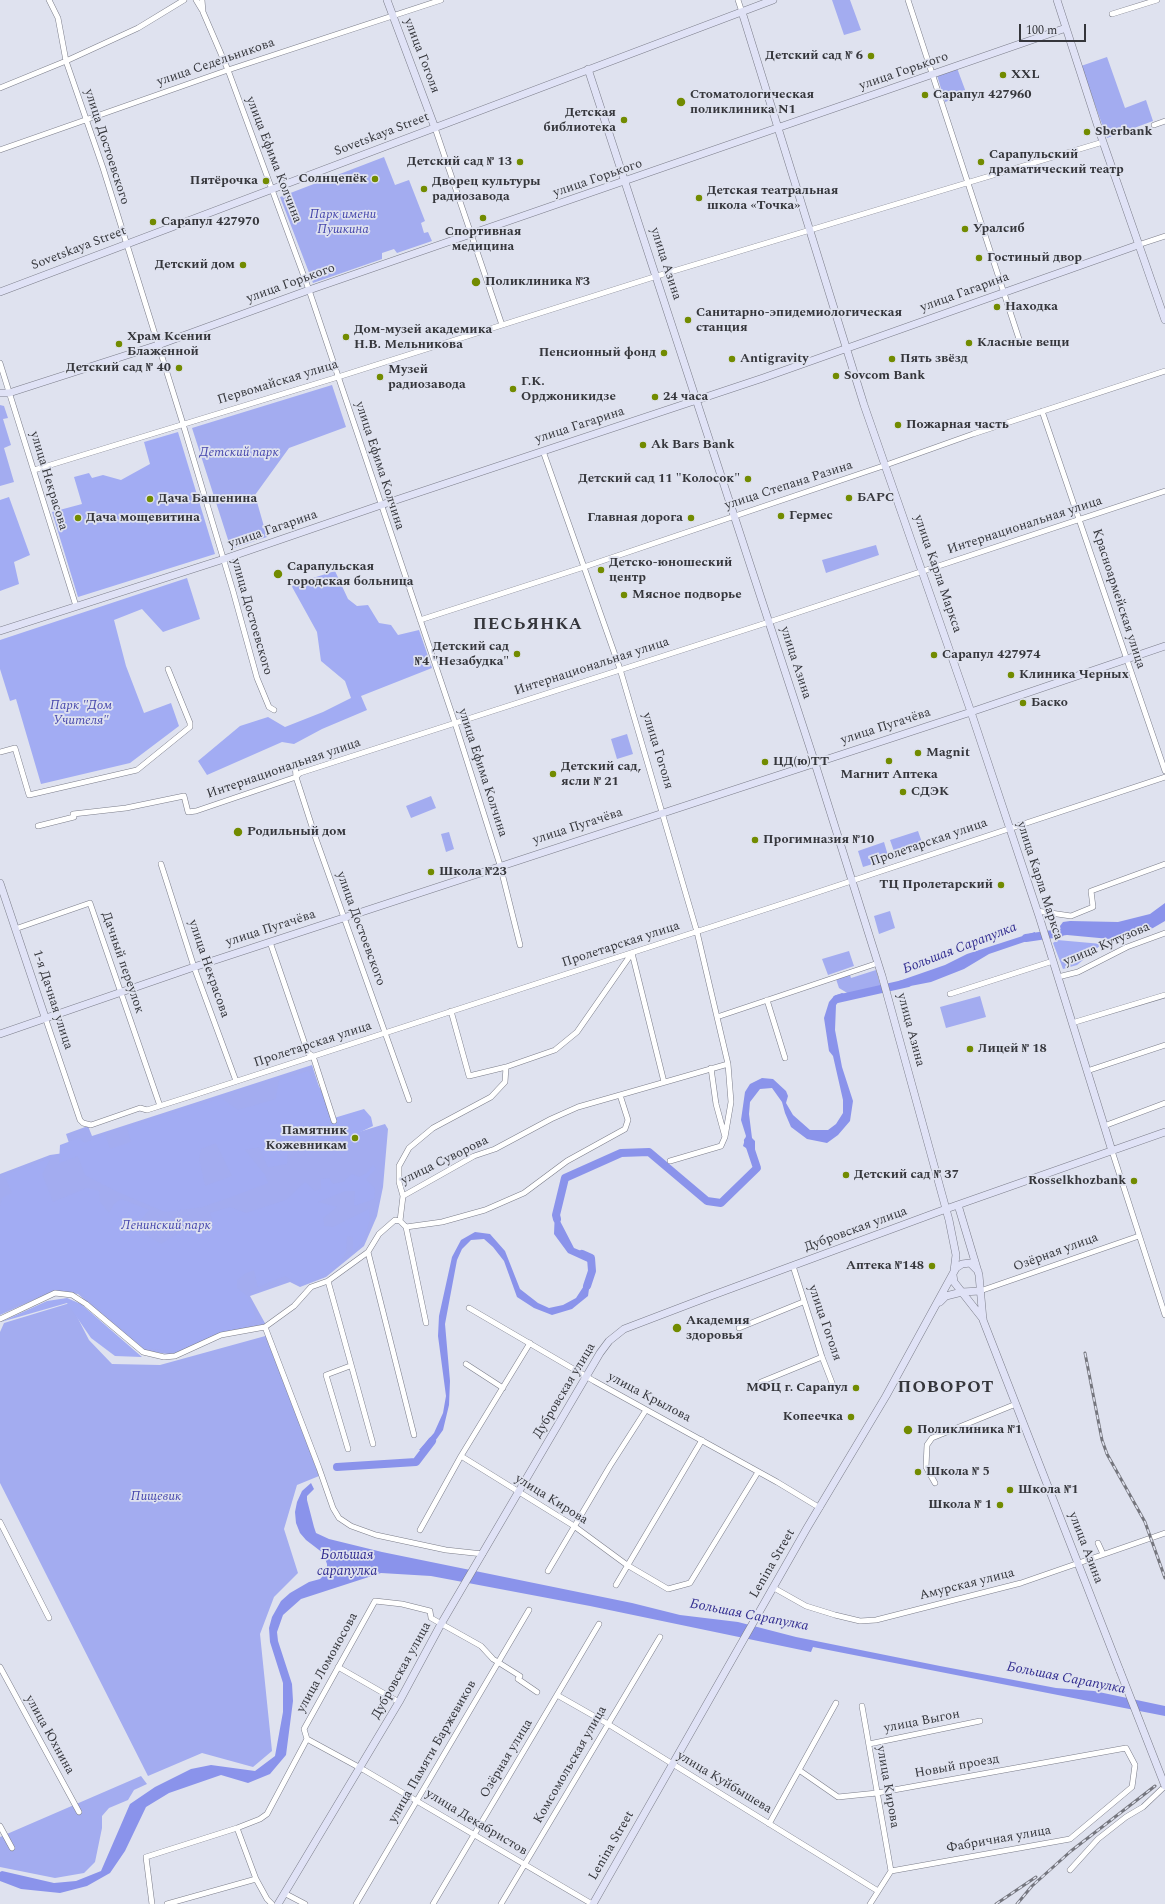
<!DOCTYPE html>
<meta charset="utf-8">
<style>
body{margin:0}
#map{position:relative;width:1165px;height:1904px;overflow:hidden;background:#dfe2ef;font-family:Spectral,serif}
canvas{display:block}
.scale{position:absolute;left:1019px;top:24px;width:67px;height:18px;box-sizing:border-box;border:2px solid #35363b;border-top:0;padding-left:5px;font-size:12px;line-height:14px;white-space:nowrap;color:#35363b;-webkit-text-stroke:3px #dfe2ef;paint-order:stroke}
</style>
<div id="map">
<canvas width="1165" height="1904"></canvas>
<div class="scale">100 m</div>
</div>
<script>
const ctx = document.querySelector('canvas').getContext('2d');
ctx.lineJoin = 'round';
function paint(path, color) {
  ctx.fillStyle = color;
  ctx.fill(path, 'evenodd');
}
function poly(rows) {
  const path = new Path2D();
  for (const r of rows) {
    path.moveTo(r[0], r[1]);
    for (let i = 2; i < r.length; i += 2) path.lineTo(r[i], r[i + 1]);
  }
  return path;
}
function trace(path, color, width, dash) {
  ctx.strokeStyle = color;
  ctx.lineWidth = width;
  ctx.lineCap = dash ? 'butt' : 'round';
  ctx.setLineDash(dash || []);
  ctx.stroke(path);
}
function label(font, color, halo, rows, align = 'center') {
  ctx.font = font + ' Spectral,serif';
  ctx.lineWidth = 3.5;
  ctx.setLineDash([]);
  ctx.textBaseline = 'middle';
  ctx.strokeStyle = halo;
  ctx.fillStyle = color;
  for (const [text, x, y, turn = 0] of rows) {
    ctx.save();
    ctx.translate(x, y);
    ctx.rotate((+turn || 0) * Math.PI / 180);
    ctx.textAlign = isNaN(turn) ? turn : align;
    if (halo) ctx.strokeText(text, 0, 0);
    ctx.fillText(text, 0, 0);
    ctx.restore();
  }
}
paint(poly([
 [832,0,850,0,861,30,844,35],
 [1107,57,1125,108,1146,100,1153,121,1107,138,1081,66],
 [957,68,967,95,945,102,937,75],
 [384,157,395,185,409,180,425,221,421,223,424,233,428,232,432,241,397,253,394,249,382,253,382,259,313,283,280,197],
 [332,385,346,427,289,448,255,495,267,537,231,549,192,428],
 [0,405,4,406,8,418,3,419,11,445,4,448,14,482,0,486],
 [876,545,879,555,826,573,822,560],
 [627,734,633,754,617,759,611,739],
 [431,796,436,808,411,818,406,806],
 [918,831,924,848,896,857,890,840],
 [449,832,454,849,446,852,441,834],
 [884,842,889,859,863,867,858,851],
 [890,911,895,928,879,934,874,916],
 [849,951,854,966,828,975,822,959],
 [876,970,881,987,849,994,839,988,836,979,850,975,851,978],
 [980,996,986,1017,946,1028,940,1007],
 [312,1065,336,1139,385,1124,388,1129,383,1187,377,1216,364,1246,326,1277,300,1287,290,1282,250,1296,266,1325,227,1332,177,1355,144,1351,78,1294,54,1291,0,1315,0,1174,50,1155,64,1153,71,1149,66,1134,88,1126,92,1136],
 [70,1303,89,1340,112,1364,160,1365,269,1335,319,1476,297,1485,284,1529,298,1573,274,1597,260,1634,272,1751,253,1767,202,1753,148,1776,0,1483,0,1332,4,1323],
 [141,1776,147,1784,134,1790,128,1800,109,1808,102,1816,102,1828,95,1862,84,1873,55,1878,0,1867,0,1837]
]), '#a3acf0');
paint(poly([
 [178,432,215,554,78,597,52,512,82,504,74,477,89,473,92,478,103,475,121,480,150,464,144,442],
 [9,497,30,555,14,562,19,584,0,591,0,500],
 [335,571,348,599,357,606,368,605,379,623,391,625,398,635,419,630,432,668,361,696,367,710,322,729,294,744,282,742,207,775,198,761,240,726,268,717,285,727,323,712,351,698,345,681,321,661,317,632,291,585],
 [187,578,200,619,163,632,142,609,114,620,126,666,144,713,171,703,179,726,130,763,41,784,16,699,10,701,0,669,0,640],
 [1057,940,1102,944,1077,965,1063,969,1053,943],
 [308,1071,329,1101,334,1118,364,1109,371,1117,373,1126,329,1147,309,1153,299,1144,288,1146,287,1164,268,1167,259,1147,245,1150,265,1175,268,1183,228,1198,202,1207,165,1212,118,1192,85,1175,78,1156,59,1163,60,1145,79,1138,85,1143,105,1134,110,1149,131,1142,127,1127,221,1098,238,1110,276,1099,279,1080],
 [216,1143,232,1176,205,1186,199,1159,201,1149],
 [51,1158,42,1174,53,1202,87,1188,99,1191,100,1202,109,1213,114,1204,121,1199,149,1210,140,1221,143,1233,161,1244,190,1226,204,1224,212,1220,210,1213,230,1207,246,1213,286,1200,305,1182,315,1191,321,1189,321,1179,329,1178,333,1184,343,1182,352,1174,359,1177,367,1173,373,1165,376,1169,366,1179,375,1189,374,1199,354,1206,355,1191,345,1191,318,1202,337,1207,323,1218,324,1226,333,1227,369,1209,370,1220,363,1241,353,1252,353,1237,347,1236,346,1253,338,1265,325,1275,301,1285,285,1276,258,1287,254,1270,246,1273,237,1280,237,1288,247,1296,253,1307,256,1319,244,1327,227,1330,177,1352,145,1348,79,1291,54,1289,15,1305,0,1313,0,1207,2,1198,12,1193,4,1175],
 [67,1298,81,1304,142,1357,115,1356,91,1338,67,1303,1,1322,47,1301]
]), '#a2acf3');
paint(poly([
 [1165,903,1165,921,1153,928,1126,937,1110,939,1067,935,1051,937,1049,934,1061,931,1060,926,1063,922,1070,921,1118,922,1150,914],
 [1035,932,1036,938,989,954,964,969,931,982,895,989,899,981,945,965,967,954],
 [842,993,847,995,847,999,840,1000,836,1005,835,1030,842,1067,853,1101,850,1121,838,1135,827,1143,807,1139,791,1127,785,1113,782,1102,772,1088,760,1089,750,1102,749,1114,752,1138,755,1141,755,1154,743,1146,746,1136,741,1120,745,1092,750,1084,762,1078,773,1079,786,1091,788,1096,786,1103,793,1115,810,1130,828,1130,836,1124,843,1113,843,1100,833,1056,829,1051,824,1018,829,1002,834,996],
 [555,1210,560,1210,559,1219,574,1248,591,1255,590,1263,568,1253,554,1234],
 [475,1232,490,1234,505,1251,520,1289,538,1303,549,1308,563,1305,576,1298,591,1275,588,1296,572,1309,552,1315,534,1308,517,1297,504,1261,493,1247,484,1239,471,1240,462,1249,457,1260,445,1324,450,1381,449,1405,443,1430,433,1444,425,1450,419,1450,434,1433,443,1413,446,1396,438,1336,439,1316,452,1257,461,1240],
 [311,1483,314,1489,307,1496,307,1500,314,1527,316,1533,329,1539,382,1552,632,1603,680,1615,738,1622,796,1637,940,1666,1056,1688,1094,1691,1165,1706,1165,1716,813,1647,811,1652,590,1606,431,1576,381,1573,301,1599,283,1615,277,1632,278,1641,292,1684,293,1701,286,1755,270,1774,248,1783,221,1775,169,1793,146,1807,125,1851,110,1873,87,1886,60,1893,21,1889,0,1881,0,1872,2,1871,54,1883,76,1881,101,1871,130,1804,155,1787,191,1769,211,1765,255,1771,275,1756,283,1712,283,1683,270,1642,269,1628,272,1617,281,1601,290,1593,309,1582,320,1579,327,1572,327,1564,323,1553,306,1540,300,1533,296,1523,295,1512,297,1502,302,1491]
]), '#8a93eb');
trace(poly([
 [1026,938,1060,933],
 [837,999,908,983],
 [557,1219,556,1215,565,1178,621,1153,649,1152,707,1201,721,1203,757,1168,748,1141],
 [582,1254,591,1258,592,1271,587,1286],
 [337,1467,416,1462,432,1441]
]), '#8a93eb', 8);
const street = poly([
 [49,0,58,18,66,61,103,168,183,424,233,591,257,678,269,707,274,710],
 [196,0,202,10],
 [202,0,203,12,228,70,309,290,455,723,500,865,520,945],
 [738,0,742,12],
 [908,0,1020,342],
 [1112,14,1157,0],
 [0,88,66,61,138,28,184,0],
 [1154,125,1165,121],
 [435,128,502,325],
 [0,150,228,70,441,0],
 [1138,245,1165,236],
 [0,363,76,606],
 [1042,411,1165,771],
 [543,451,620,669,697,932,728,1064,731,1102,725,1137],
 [34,470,338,377,657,276,1103,142],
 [420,620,584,567,886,465,973,434,1165,371],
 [0,752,15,748,29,795,137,770,190,727,190,723,168,669],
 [295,764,296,777,316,839,409,1100],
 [38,826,74,817,73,814,126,808,184,796,188,812,196,811,296,777,300,773,769,622,1165,491],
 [161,864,194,967,236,1081],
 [1037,911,1071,916,1093,907,1091,891,1165,864],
 [15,929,90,903,160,1106],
 [270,942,308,1053,313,1056,334,1121],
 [632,953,664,1082],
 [1058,977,1078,972,1127,947,1165,933],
 [950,994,1053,961],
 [767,1000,785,1058],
 [451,1011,469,1076,506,1067,555,1050,577,1032,632,953],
 [45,1017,80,1120,83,1123,91,1125,140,1108,147,1110,188,1097,797,899,1165,777],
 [717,1017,878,963],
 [1072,1023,1165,995],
 [506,1067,505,1082,491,1097,433,1128,409,1148,399,1166,399,1182,403,1196,474,1156,495,1149,551,1119,578,1107,620,1095],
 [1087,1071,1165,1045],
 [1104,1126,1165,1103],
 [1112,1151,1165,1315],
 [670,1161,721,1146,725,1137,716,1104,711,1068],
 [400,1221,403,1196],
 [406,1227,426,1323],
 [368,1252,414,1435],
 [793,1266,822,1357,834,1388],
 [328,1281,373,1444],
 [980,1291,1139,1236],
 [469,1308,594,1381,777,1482,820,1508],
 [0,1319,55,1293,72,1295,86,1304,143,1352,164,1357,175,1356,221,1335,265,1327,294,1306,311,1287,328,1281,368,1252,379,1234,395,1220,400,1221,406,1227,442,1222,485,1210,524,1193,567,1161,625,1129,628,1120,620,1095,728,1064],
 [265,1327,319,1468,333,1508,339,1518,351,1526,376,1535,446,1550,483,1554],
 [739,1328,803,1302],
 [466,1364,503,1388],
 [761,1382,822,1357],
 [348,1449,326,1375,350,1366],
 [461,1456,574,1526,627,1565,668,1589,690,1583,758,1472],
 [935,1483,926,1467,927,1445,932,1438,1016,1404],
 [0,1522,49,1618],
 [420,1530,461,1456,530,1343],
 [1098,1543,1103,1554],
 [548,1571,610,1466,646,1410],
 [616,1585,702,1440],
 [774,1588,806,1606,835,1615,860,1621,876,1620,1021,1583,1165,1533],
 [0,1667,79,1812],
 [338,1667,399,1702],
 [557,1695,608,1724,878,1891],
 [862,1706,891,1871],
 [307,1739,364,1770,592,1904],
 [869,1744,980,1721],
 [799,1770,838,1797,877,1793,1126,1748,1135,1765,1132,1787,1070,1839,891,1871,870,1904],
 [769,1824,836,1703],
 [0,1826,12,1848],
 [237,1828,256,1879,267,1899,272,1904],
 [1070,1870,1098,1839,1126,1817,1143,1807,1165,1786],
 [284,1893,305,1904],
 [152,1904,146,1857,237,1828,260,1819,267,1814,307,1739,304,1729,375,1601,402,1604,430,1611,431,1618,481,1646,493,1659,520,1676,518,1679,537,1692],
 [167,1904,256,1879],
 [356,1904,529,1610],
 [433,1904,599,1624],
 [501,1904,660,1637]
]);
const secondary = poly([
 [387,0,435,128],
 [1057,0,1103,142,1165,320],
 [742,12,864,405,971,712,1039,916,1112,1151],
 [588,69,813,757,882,976,949,1220,956,1255,954,1271],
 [0,292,773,0],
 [0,393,9,393,158,345,309,290,1066,28],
 [0,631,224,559,381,505,763,378,1138,245],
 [0,883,45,1017],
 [0,1034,194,967,971,712,1165,646],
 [958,1205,979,1275,983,1320,1120,1671],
 [953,1275,954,1282,983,1319],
 [940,1302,946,1296,962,1292,980,1291],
 [278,1904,399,1702,441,1624,600,1353,609,1341,624,1329,708,1297,946,1209,1165,1132],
 [593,1904,807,1528,886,1396,956,1268,962,1264,970,1263,978,1271]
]);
trace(street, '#7b7d89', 6);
trace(secondary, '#7b7d89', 8);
trace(street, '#fff', 5);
trace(secondary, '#e0e2f6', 7);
const rail = poly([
 [1085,1353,1102,1440,1107,1454,1145,1522,1165,1578],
 [996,1904,1036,1877],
 [1017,1904,1032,1886,1071,1851,1155,1786]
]);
trace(rail, '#75767e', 3);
trace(rail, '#dfe2ef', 1.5, [4.5]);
const secondaryBridge = poly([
 [1120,1671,1165,1786]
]);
trace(secondaryBridge, '#7b7d89', 8, []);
trace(secondaryBridge, '#e0e2f6', 7);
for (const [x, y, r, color] of [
 [871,56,4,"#728b00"],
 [1003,75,4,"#728b00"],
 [925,95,4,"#728b00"],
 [681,102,5,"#728b00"],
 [624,120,4,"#728b00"],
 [1087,132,4,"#728b00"],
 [520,162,4,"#728b00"],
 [981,162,4,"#728b00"],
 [375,179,4,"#728b00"],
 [266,181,4,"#728b00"],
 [424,189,4,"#728b00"],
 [699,198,4,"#728b00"],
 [483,218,4,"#728b00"],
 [153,222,4,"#728b00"],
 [965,229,4,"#728b00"],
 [979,258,4,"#728b00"],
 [243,265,4,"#728b00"],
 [476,282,5,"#728b00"],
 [997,307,4,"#728b00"],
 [688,320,4,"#728b00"],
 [346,337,4,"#728b00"],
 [969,343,4,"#728b00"],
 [119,344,4,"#728b00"],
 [664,353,4,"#728b00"],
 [732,359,4,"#728b00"],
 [892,359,4,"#728b00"],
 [179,368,4,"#728b00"],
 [836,376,4,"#728b00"],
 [380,377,4,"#728b00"],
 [513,389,4,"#728b00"],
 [655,397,4,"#728b00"],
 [898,425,4,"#728b00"],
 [643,445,4,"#728b00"],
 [748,479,4,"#728b00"],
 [849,498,4,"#728b00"],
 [150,499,4,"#728b00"],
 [781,516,4,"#728b00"],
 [78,518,4,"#728b00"],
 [691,518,4,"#728b00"],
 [601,570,4,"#728b00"],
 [278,574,5,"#728b00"],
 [624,595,4,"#728b00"],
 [517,654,4,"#728b00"],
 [934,655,4,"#728b00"],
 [1011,675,4,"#728b00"],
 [1023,703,4,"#728b00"],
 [918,753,4,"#728b00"],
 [889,761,4,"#728b00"],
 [765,762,4,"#728b00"],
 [553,774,4,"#728b00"],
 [903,792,4,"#728b00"],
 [238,832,5,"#728b00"],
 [755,840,4,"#728b00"],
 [431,872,4,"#728b00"],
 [1001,885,4,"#728b00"],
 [970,1049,4,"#728b00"],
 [355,1138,4,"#728b00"],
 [846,1175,4,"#728b00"],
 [1134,1181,4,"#728b00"],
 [932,1266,4,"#728b00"],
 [677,1328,5,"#728b00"],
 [856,1388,4,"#728b00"],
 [851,1417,4,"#728b00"],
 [908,1430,5,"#728b00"],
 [918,1472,4,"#728b00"],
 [1010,1490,4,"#728b00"],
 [1000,1505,4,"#728b00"]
]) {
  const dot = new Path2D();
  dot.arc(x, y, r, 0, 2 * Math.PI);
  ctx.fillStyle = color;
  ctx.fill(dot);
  trace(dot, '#dfe2ef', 1.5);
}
label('13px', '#35363b', '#dfe2ef', [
 ["улица Гоголя",421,56,69],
 ["улица Седельникова",216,63,-19],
 ["улица Горького",904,72,-19],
 ["Sovetskaya Street",382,135,-21],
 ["улица Достоевского",106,147,72],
 ["улица Ефима Колчина",273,160,69],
 ["улица Горького",598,179,-19],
 ["Sovetskaya Street",79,249,-21],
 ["улица Азина",665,264,72],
 ["улица Горького",291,284,-20],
 ["улица Гагарина",965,293,-20],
 ["Первомайская улица",278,383,-17],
 ["улица Гагарина",580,426,-18],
 ["улица Ефима Колчина",379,466,72],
 ["улица Некрасова",48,481,73],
 ["улица Степана Разина",789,486,-18],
 ["Интернациональная улица",1025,526,-18],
 ["улица Гагарина",273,530,-19],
 ["улица Карла Маркса",937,574,71],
 ["Красноармейская улица",1118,599,72],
 ["улица Достоевского",251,617,74],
 ["улица Азина",795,663,72],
 ["Интернациональная улица",592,667,-18],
 ["улица Пугачёва",886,727,-18],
 ["улица Гоголя",657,751,73],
 ["Интернациональная улица",284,769,-19],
 ["улица Ефима Колчина",482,773,72],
 ["улица Пугачёва",578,827,-18],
 ["Пролетарская улица",929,843,-19],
 ["улица Карла Маркса",1039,881,72],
 ["улица Пугачёва",271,929,-18],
 ["улица Достоевского",360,929,70],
 ["Пролетарская улица",621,945,-18],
 ["улица Кутузова",1107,945,-23],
 ["Дачный переулок",122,963,71],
 ["улица Некрасова",208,969,71],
 ["1-я Дачная улица",52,1000,72],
 ["улица Азина",910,1030,75],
 ["Пролетарская улица",313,1045,-18],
 ["улица Суворова",445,1161,-26],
 ["Дубровская улица",856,1230,-20],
 ["Озёрная улица",1056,1253,-20],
 ["улица Гоголя",824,1323,71],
 ["Дубровская улица",565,1391,-59],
 ["улица Крылова",649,1398,28],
 ["улица Кирова",551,1500,32],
 ["улица Азина",1085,1548,69],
 ["Lenina Street",773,1564,-60],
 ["Амурская улица",967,1585,-14],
 ["улица Ломоносова",328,1663,-61],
 ["Дубровская улица",402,1671,-61],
 ["улица Выгон",922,1722,-11],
 ["улица Юхнина",49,1735,61],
 ["улица Памяти Баржевиков",433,1752,-60],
 ["Озёрная улица",507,1759,-59],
 ["Комсомольская улица",571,1765,-60],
 ["Новый проезд",957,1767,-10],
 ["улица Куйбышева",724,1783,31],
 ["улица Кирова",887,1787,80],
 ["улица Декабристов",476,1823,31],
 ["Фабричная улица",999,1840,-10],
 ["Lenina Street",612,1846,-60]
]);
label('bold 13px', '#35363b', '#dfe2ef', [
 ["Детский сад № 6",863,56,"right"],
 ["XXL",1011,75],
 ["Стоматологическая",690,95],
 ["поликлиника N1",690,110],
 ["Сарапул 427960",933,95],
 ["Детская",616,113,"right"],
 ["библиотека",616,128,"right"],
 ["Sberbank",1095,132],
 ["Сарапульский",989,155],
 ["драматический театр",989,170],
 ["Детский сад № 13",512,162,"right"],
 ["Солнцепёк",367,179,"right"],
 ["Пятёрочка",258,181,"right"],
 ["Дворец культуры",432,182],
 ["радиозавода",432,197],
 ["Детская театральная",707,191],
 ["школа «Точка»",707,206],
 ["Сарапул 427970",161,222],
 ["Уралсиб",973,229],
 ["Спортивная",483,232,"center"],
 ["медицина",483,247,"center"],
 ["Гостиный двор",987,258],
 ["Детский дом",235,265,"right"],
 ["Поликлиника №3",485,282],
 ["Находка",1005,307],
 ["Санитарно-эпидемиологическая",696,313],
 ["станция",696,328],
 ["Дом-музей академика",354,330],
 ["Н.В. Мельникова",354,345],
 ["Храм Ксении",127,337],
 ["Блаженной",127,352],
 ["Класные вещи",977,343],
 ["Пенсионный фонд",656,353,"right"],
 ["Antigravity",740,359],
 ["Пять звёзд",900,359],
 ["Детский сад № 40",171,368,"right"],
 ["Музей",388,370],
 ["радиозавода",388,385],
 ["Sovcom Bank",844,376],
 ["Г.К.",521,382],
 ["Орджоникидзе",521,397],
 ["24 часа",663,397],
 ["Пожарная часть",906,425],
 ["Ak Bars Bank",651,445],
 ["Детский сад 11 \"Колосок\"",740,479,"right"],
 ["БАРС",857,498],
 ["Дача Башенина",158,499],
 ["Гермес",789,516],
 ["Дача мощевитина",86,518],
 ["Главная дорога",683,518,"right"],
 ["Детско-юношеский",609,563],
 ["центр",609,578],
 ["Сарапульская",287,567],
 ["городская больница",287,582],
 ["Мясное подворье",632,595],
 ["Детский сад",509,647,"right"],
 ["№4 \"Незабудка\"",509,662,"right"],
 ["Сарапул 427974",942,655],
 ["Клиника Черных",1019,675],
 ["Баско",1031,703],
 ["Magnit",926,753],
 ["ЦД(ю)ТТ",773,762],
 ["Детский сад,",561,767],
 ["ясли № 21",561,782],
 ["Магнит Аптека",889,775,"center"],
 ["СДЭК",911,792],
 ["Родильный дом",247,832],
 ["Прогимназия №10",763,840],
 ["Школа №23",439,872],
 ["ТЦ Пролетарский",993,885,"right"],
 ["Лицей № 18",978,1049],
 ["Памятник",347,1131,"right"],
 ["Кожевникам",347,1146,"right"],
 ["Детский сад № 37",854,1175],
 ["Rosselkhozbank",1126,1181,"right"],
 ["Аптека №148",924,1266,"right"],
 ["Академия",686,1321],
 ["здоровья",686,1336],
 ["МФЦ г. Сарапул",848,1388,"right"],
 ["Копеечка",843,1417,"right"],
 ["Поликлиника №1",917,1430],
 ["Школа № 5",926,1472],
 ["Школа №1",1018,1490],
 ["Школа № 1",992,1505,"right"]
], 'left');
label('italic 13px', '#4647ac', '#dfe2ef', [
 ["Парк имени",343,215],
 ["Пушкина",343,230],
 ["Детский парк",239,453],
 ["Парк \"Дом",81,706],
 ["Учителя\"",81,721],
 ["Ленинский парк",166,1226],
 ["Пищевик",156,1497]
]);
label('italic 14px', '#312c90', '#dfe2ef', [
 ["Большая Сарапулка",960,949,-21],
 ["Большая",347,1556],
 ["сарапулка",347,1572],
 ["Большая Сарапулка",749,1616,11],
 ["Большая Сарапулка",1066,1679,11]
]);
ctx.letterSpacing = '1px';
label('bold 17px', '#35363b', '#dfe2ef', [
 ["ПЕСЬЯНКА",528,626],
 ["ПОВОРОТ",946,1389]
]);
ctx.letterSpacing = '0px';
</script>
